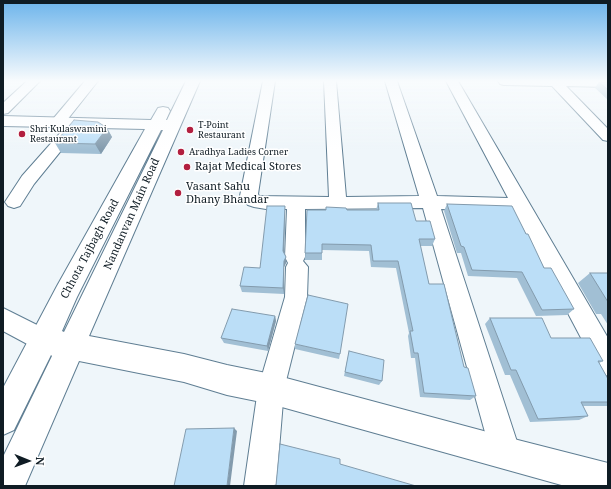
<!DOCTYPE html>
<style>
body{margin:0}
#map{position:relative;width:611px;height:489px;overflow:hidden;background:#eff6fa;font-family:"Noto Serif",serif}
canvas{display:block}
.frame{position:absolute;inset:0;border:4px solid #0f1c24;pointer-events:none}
.north{position:absolute;left:8px;top:441px;width:40px;height:40px;-webkit-text-stroke:3px #fff;paint-order:stroke;rotate:91deg;font-size:11px;font-weight:700;line-height:16px;text-align:center;color:#0f1c24}
.north::after{content:'';display:block;margin:auto;width:14px;height:18px;background:#0f1c24;clip-path:polygon(50% 0,100% 100%,50% 72%,0 100%)}
</style>
<div id="map">
<canvas width="611" height="489"></canvas>
<div class="frame"></div>
<div class="north">N</div>
</div>
<script>
const ctx = document.querySelector('canvas').getContext('2d');
ctx.lineJoin = 'round';
function poly(rows) {
  const path = new Path2D();
  for (const r of rows) {
    path.moveTo(r[0], r[1]);
    for (let i = 2; i < r.length; i += 2) path.lineTo(r[i], r[i + 1]);
  }
  return path;
}
function trace(path, color, width, dash) {
  ctx.strokeStyle = color;
  ctx.lineWidth = width;
  ctx.lineCap = dash ? 'butt' : 'round';
  ctx.setLineDash(dash || []);
  ctx.stroke(path);
}
function paint(path, color) {
  ctx.fillStyle = color;
  ctx.fill(path, 'evenodd');
}
function label(font, color, halo, rows, align = 'center') {
  ctx.font = font + ' "Noto Serif",serif';
  ctx.lineWidth = 3;
  ctx.setLineDash([]);
  ctx.textBaseline = 'middle';
  ctx.strokeStyle = halo;
  ctx.fillStyle = color;
  for (const [text, x, y, turn = 0] of rows) {
    ctx.save();
    ctx.translate(x, y);
    ctx.rotate((+turn || 0) * Math.PI / 180);
    ctx.textAlign = isNaN(turn) ? turn : align;
    if (halo) ctx.strokeText(text, 0, 0);
    ctx.fillText(text, 0, 0);
    ctx.restore();
  }
}
const minor = poly([
 [27,81,40,81,8,113,3,114,3,103,27,81],
 [85,81,98,81,63,125,58,126,53,125,51,122,53,119,85,81],
 [263,81,275,81,258,194,259,196,329,197,324,81,336,81,346,197,419,196,385,81,397,81,437,196,508,198,446,81,458,81,608,338,608,376,599,372,514,211,441,209,521,454,517,465,506,469,495,465,491,454,423,208,305,209,305,257,303,261,308,267,307,297,284,389,276,486,244,486,258,389,285,297,286,267,288,263,285,257,287,209,266,209,254,207,248,205,240,196,263,81],
 [498,81,608,81,608,87,566,86,608,129,608,141,603,140,552,86,504,85,500,84,498,81],
 [74,122,79,123,81,126,34,184,20,206,14,208,8,206,5,202,22,176,69,123,74,122],
 [3,308,53,333,56,341,53,349,44,353,3,331,3,308]
]);
const major = poly([
 [186,81,200,81,89,336,184,354,227,365,271,374,506,437,608,463,608,486,565,486,271,404,227,395,184,382,79,361,25,486,3,486,3,457,52,356,51,355,14,430,3,435,3,388,57,286,145,129,3,126,3,116,151,120,158,108,163,107,168,108,170,111,166,120,167,120,186,81],
 [161,130,163,130,64,332,62,331,77,297,161,130]
]);
trace(minor, '#5f7e93', 2);
trace(major, '#5f7e93', 2);
paint(minor, '#fff');
paint(major, '#fff');
paint(poly([
 [599,82,608,82,608,100,595,88],
 [107,128,112,137,101,154,61,153,55,143],
 [378,203,416,221,435,239,432,246,420,246,429,284,464,367,476,396,470,400,420,397,415,358,411,358,408,336,409,333,396,268,371,267,369,251,322,250,322,260,305,260,307,210,376,210],
 [447,204,544,268,574,309,567,315,536,316,517,278,468,276,461,253,457,253,444,211],
 [285,206,285,213,284,252,286,257,286,263,284,267,284,294,242,292,240,286,260,268],
 [590,273,608,273,608,325,601,314,596,314,578,283],
 [275,316,276,321,268,351,224,343,221,338],
 [490,318,551,338,603,361,599,363,608,379,608,406,583,406,588,416,579,420,530,422,510,375,505,375,485,324],
 [295,344,340,354,339,359,295,349],
 [349,351,382,381,379,385,344,376]
]), '#a1bfd4');
paint(poly([
 [107,128,112,137,101,154,95,144],
 [285,206,285,213,284,257,283,251],
 [286,257,286,263,284,267,284,294,283,288,284,261],
 [275,316,276,321,268,351,267,346],
 [234,428,237,431,230,486,227,486]
]), '#839bad');
const building = poly([
 [599,82,608,82,608,90,599,82],
 [74,120,98,122,107,128,95,144,55,143,74,120],
 [378,203,411,203,416,221,430,221,435,239,419,239,429,284,444,284,464,367,468,368,476,396,424,393,418,353,414,353,410,331,413,331,398,261,373,261,371,245,322,244,322,253,305,253,307,210,326,210,326,207,346,208,347,210,379,210,378,203],
 [447,204,512,206,526,234,528,234,544,268,551,268,574,309,542,310,522,272,472,270,464,247,461,246,447,204],
 [267,206,285,206,283,251,286,257,284,261,283,288,240,286,244,267,260,268,267,206],
 [590,273,608,273,608,302,590,273],
 [308,295,348,304,340,354,295,344,308,295],
 [232,309,275,316,267,346,221,338,232,309],
 [490,318,542,318,551,338,590,338,603,361,598,361,608,379,608,402,581,402,588,416,538,419,516,370,511,370,490,318],
 [349,351,384,360,382,381,345,372,349,351],
 [234,428,227,486,174,486,186,429,234,428],
 [280,444,340,459,340,464,416,486,272,486,276,485,280,444]
]);
paint(building, '#bbdef7');
trace(building, '#839bad', 1);
const sky = ctx.createLinearGradient(0, 0, 0, 150);
sky.addColorStop(0, '#6cb4eb');
sky.addColorStop(0.54, '#f8fbfd');
sky.addColorStop(1, '#f8fbfd00');
ctx.fillStyle = sky;
ctx.fillRect(0, 0, 611, 150);
for (const [x, y, r, color] of [
 [190,130,4,"#b21f3f"],
 [22,134,4,"#b21f3f"],
 [181,152,4,"#b21f3f"],
 [187,167,4,"#b21f3f"],
 [178,193,4,"#b21f3f"]
]) {
  const dot = new Path2D();
  dot.arc(x, y, r, 0, 2 * Math.PI);
  ctx.fillStyle = color;
  ctx.fill(dot);
  trace(dot, '#fff', 1.5);
}
label('9px', '#0f1c24', '#fff', [
 ["T-Point",198,125],
 ["Restaurant",198,135],
 ["Shri Kulaswamini",30,129],
 ["Restaurant",30,139],
 ["Aradhya Ladies Corner",189,152]
], 'left');
label('11px', '#0f1c24', '#fff', [
 ["Rajat Medical Stores",195,167],
 ["Vasant Sahu",186,187],
 ["Dhany Bhandar",186,200]
], 'left');
label('11px', '#0f1c24', '#fff', [
 ["Nandanvan Main Road",132,214,-66],
 ["Chhota Tajbagh Road",90,249,-62]
]);
</script>
